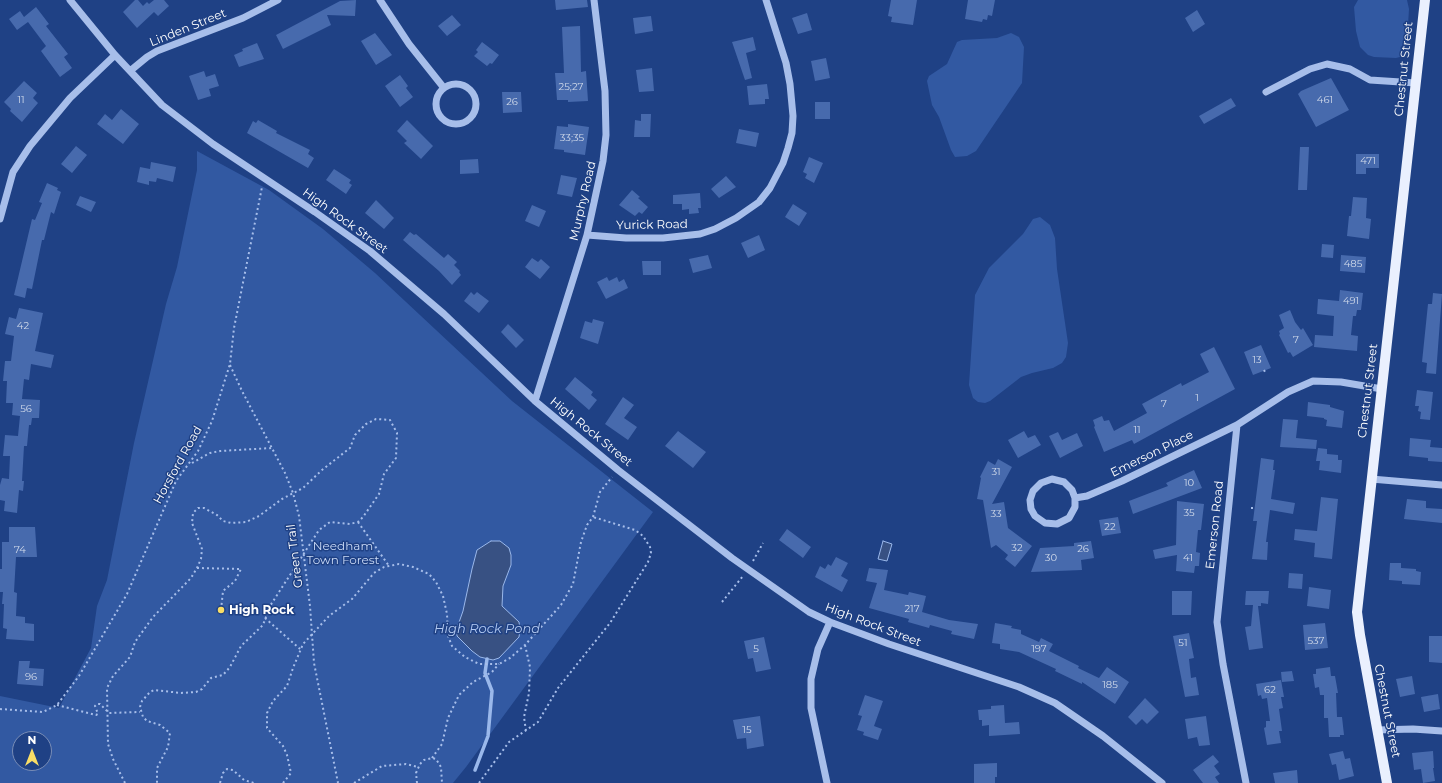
<!DOCTYPE html>
<style>
body{margin:0}
#map{position:relative;width:1442px;height:783px;overflow:hidden;background:#1f4185;font-family:Montserrat,sans-serif}
canvas{display:block}
.north{position:absolute;left:12px;top:731px;width:40px;height:40px;box-sizing:border-box;background:#1f4185;border:1px solid #798db6;border-radius:50%;rotate:0deg;font-size:11px;font-weight:700;line-height:16px;text-align:center;color:#fff}
.north::after{content:'';display:block;margin:auto;width:14px;height:18px;background:#f8dd66;clip-path:polygon(50% 0,100% 100%,50% 72%,0 100%)}
</style>
<div id="map">
<canvas width="1442" height="783"></canvas>
<div class="north">N</div>
</div>
<script>
const ctx = document.querySelector('canvas').getContext('2d');
ctx.lineJoin = 'round';
function paint(path, color) {
  ctx.fillStyle = color;
  ctx.fill(path, 'evenodd');
}
function poly(rows) {
  const path = new Path2D();
  for (const r of rows) {
    if (r.length === 3) {
      path.moveTo(r[0] + r[2], r[1]);
      path.arc(r[0], r[1], r[2], 0, 2 * Math.PI);
      continue;
    }
    path.moveTo(r[0], r[1]);
    for (let i = 2; i < r.length; i += 2) path.lineTo(r[i], r[i + 1]);
  }
  return path;
}
function trace(path, color, width, dash) {
  ctx.strokeStyle = color;
  ctx.lineWidth = width;
  ctx.lineCap = dash ? 'butt' : 'round';
  ctx.setLineDash(dash || []);
  ctx.stroke(path);
}
function label(font, color, halo, rows, align = 'center') {
  ctx.font = font + ' Montserrat,sans-serif';
  ctx.lineWidth = 3;
  ctx.setLineDash([]);
  ctx.textBaseline = 'middle';
  ctx.strokeStyle = halo;
  ctx.fillStyle = color;
  for (const [text, x, y, turn = 0] of rows) {
    ctx.save();
    ctx.translate(x, y);
    ctx.rotate((+turn || 0) * Math.PI / 180);
    ctx.textAlign = isNaN(turn) ? turn : align;
    if (halo) ctx.strokeText(text, 0, 0);
    ctx.fillText(text, 0, 0);
    ctx.restore();
  }
}
paint(poly([
 [1358,0,1407,0,1409,9,1407,42,1404,56,1396,58,1374,57,1368,55,1360,47,1356,31,1354,7],
 [1011,33,1019,37,1024,47,1022,83,976,151,967,156,955,157,951,150,939,117,932,105,927,81,929,76,947,64,957,42,962,40,997,38],
 [197,151,269,190,323,229,375,273,512,401,653,512,466,767,453,783,0,783,0,696,59,708,91,648,97,606,107,580,134,443,166,304,177,267,197,170],
 [20,739,44,739,44,763,20,763],
 [1040,217,1050,225,1055,238,1057,269,1068,343,1066,357,1062,363,1053,368,1032,373,1021,377,990,401,985,403,978,402,973,398,969,385,975,295,989,268,1023,234,1033,219]
]), '#3259a2');
const water = poly([
 [491,541,500,541,509,548,511,555,511,565,503,586,502,606,519,622,520,630,519,637,499,658,493,660,480,657,472,651,457,636,457,628,463,611,472,569,477,550,491,541],
 [883,541,892,544,887,561,878,559,883,541]
]);
paint(water, '#385183');
trace(water, '#9ab8eb', 1);
trace(poly([
 [475,770,488,736,492,691,485,673,487,659]
]), '#9ab8eb', 3.5);
paint(poly([
 [135,0,138,0,143,6,147,2,149,4,154,0,164,0,169,6,158,16,154,12,137,28,123,12],
 [356,0,355,16,327,15,331,25,283,49,276,35,340,1],
 [555,0,587,0,588,7,556,10],
 [891,0,917,0,913,25,891,22,892,17,888,16],
 [968,0,995,0,992,16,988,15,987,20,983,19,982,22,965,19],
 [36,7,49,24,46,26,68,54,64,57,72,68,60,77,41,51,46,46,28,22,17,30,9,19,20,11,24,17],
 [1197,10,1205,24,1193,32,1185,18],
 [807,13,812,30,798,34,792,18],
 [452,15,461,25,447,36,438,26],
 [651,16,653,31,635,34,633,18],
 [580,26,581,72,586,71,588,101,568,102,568,100,557,100,555,73,564,73,562,27],
 [375,33,392,55,376,65,361,41],
 [753,37,756,50,746,53,752,78,745,80,732,42],
 [482,42,499,55,492,64,490,63,487,66,474,56,478,52,476,50],
 [257,43,264,59,239,67,234,55,243,51,242,49],
 [826,58,830,78,815,81,811,61],
 [652,68,654,91,639,92,636,70],
 [204,71,206,77,215,74,219,86,209,89,211,96,198,100,189,76],
 [400,75,408,86,406,88,413,97,400,107,385,86],
 [1331,78,1349,110,1316,127,1298,94,1301,91],
 [24,81,37,93,33,98,38,103,22,122,10,111,11,109,4,102],
 [767,84,769,99,765,99,765,104,749,105,747,86],
 [502,92,521,92,522,112,503,113],
 [1231,98,1236,106,1204,124,1199,116],
 [815,102,830,102,830,119,815,119],
 [121,109,139,124,123,144,97,124,105,114,112,120],
 [641,114,651,114,650,137,634,137,635,120,641,121],
 [258,120,277,131,276,133,310,150,308,154,314,158,308,168,247,133,253,121,256,123],
 [407,120,433,146,421,159,404,143,407,141,397,131],
 [568,124,589,127,585,155,564,152,564,150,554,149,557,126,568,127],
 [739,129,759,133,756,147,736,143],
 [76,146,87,155,72,173,61,164],
 [1300,147,1309,147,1307,190,1298,190],
 [1356,154,1379,154,1379,168,1366,168,1366,174,1356,174],
 [809,157,823,163,814,183,805,178,807,174,803,172],
 [478,159,479,173,460,174,460,160],
 [151,162,176,167,173,182,157,178,156,182,149,181,149,185,137,182,140,167,150,169],
 [334,169,351,180,349,183,352,185,346,194,326,180],
 [561,175,577,178,572,197,557,194],
 [726,176,736,187,719,198,711,189],
 [47,183,58,188,57,190,61,192,54,214,51,212,44,240,42,240,32,289,27,288,25,298,14,295,32,219,35,220,42,203,39,202],
 [632,190,640,197,638,198,648,207,642,214,639,212,635,216,619,205],
 [700,193,701,208,698,208,699,213,689,214,689,209,682,210,682,204,673,204,673,195],
 [80,196,96,202,91,212,76,205],
 [1353,197,1367,198,1366,218,1371,219,1369,239,1347,236,1349,216,1351,216],
 [376,200,394,218,384,229,365,213],
 [793,204,807,213,799,226,785,217],
 [532,205,546,211,539,227,525,221],
 [410,232,414,235,416,234,444,258,448,254,457,262,454,265,460,271,459,272,461,275,452,285,439,271,403,240],
 [759,235,765,250,748,258,741,243],
 [1322,244,1334,245,1333,258,1321,257],
 [708,255,712,268,693,273,689,259],
 [1341,255,1366,257,1365,273,1340,271],
 [532,258,538,262,541,259,550,267,540,279,525,267],
 [642,261,661,261,661,275,643,275],
 [607,277,609,281,617,277,619,282,624,279,628,288,606,299,597,282],
 [1340,290,1363,293,1361,310,1357,310,1356,316,1353,316,1351,335,1358,336,1357,351,1314,347,1315,335,1333,336,1334,316,1317,314,1318,299,1339,301],
 [471,292,474,295,477,292,489,301,479,313,464,301],
 [1433,293,1442,294,1436,374,1426,373,1427,363,1422,362,1428,304,1432,304],
 [19,308,43,313,35,351,54,355,51,368,31,364,29,380,24,379,22,399,40,400,39,418,32,418,31,425,29,425,27,446,24,446,22,481,24,481,23,491,19,490,17,513,4,511,5,501,0,500,0,485,2,478,9,479,10,456,3,456,5,435,18,436,20,416,12,415,13,403,6,403,7,381,3,381,5,361,11,361,14,336,5,334,9,317,16,319],
 [1290,310,1295,322,1301,330,1303,328,1313,345,1293,357,1290,352,1288,353,1279,335,1280,334,1279,331,1284,328,1279,315],
 [593,319,604,322,598,344,580,338,585,321,592,323],
 [508,324,524,340,516,348,501,332],
 [1261,345,1271,368,1253,375,1244,352],
 [1214,347,1235,389,1134,444,1132,440,1104,452,1094,427,1095,426,1093,420,1102,416,1104,421,1109,420,1114,431,1147,413,1142,404,1181,383,1182,386,1209,372,1200,354],
 [575,377,593,392,591,395,597,400,589,410,565,389],
 [1417,390,1433,392,1430,420,1420,419,1421,412,1418,411,1419,406,1415,406],
 [623,397,634,405,624,418,637,427,628,440,605,424],
 [1308,402,1330,405,1330,407,1344,411,1342,428,1326,426,1327,420,1324,419,1324,418,1307,416],
 [1283,419,1298,420,1296,438,1317,440,1316,449,1280,447],
 [678,431,706,452,693,468,665,446],
 [1024,431,1028,438,1035,435,1041,445,1018,458,1008,440],
 [1058,432,1062,440,1077,433,1083,446,1060,458,1049,436],
 [1410,438,1431,440,1430,447,1442,448,1442,462,1428,461,1428,458,1409,456],
 [1318,448,1327,449,1327,454,1338,455,1338,460,1342,460,1341,473,1319,470,1320,461,1316,461],
 [1261,458,1274,460,1273,470,1275,470,1271,499,1295,503,1293,514,1270,510,1266,542,1268,542,1267,560,1252,559,1257,521,1253,521],
 [998,459,1012,467,992,504,1004,502,1008,528,1032,546,1015,567,1005,559,1008,555,996,545,991,548,983,500,977,499,981,478,980,477,988,461,995,465],
 [1194,470,1202,488,1133,514,1129,501,1168,486,1166,483],
 [1321,497,1338,499,1332,559,1314,557,1315,543,1294,540,1295,529,1317,531],
 [1407,499,1426,501,1426,508,1442,509,1442,523,1404,519],
 [1177,501,1204,504,1201,530,1198,530,1196,552,1200,553,1199,566,1195,566,1194,573,1176,571,1177,555,1155,559,1153,550,1176,545],
 [1118,517,1121,533,1102,536,1099,520],
 [9,527,35,527,37,557,16,557,14,592,17,593,16,616,25,617,25,623,34,624,34,641,6,639,7,629,3,628,4,604,2,604,3,592,0,592,0,569,2,569,2,542,9,542],
 [787,529,811,547,803,558,779,540],
 [1091,541,1094,558,1081,560,1082,570,1031,572,1040,548,1074,546,1074,543],
 [836,557,848,563,841,576,848,580,842,592,815,577,820,566,825,569,828,564,831,566],
 [1390,563,1401,563,1401,568,1416,569,1416,571,1421,572,1420,585,1402,584,1402,581,1389,580],
 [869,568,888,570,884,590,908,595,909,592,926,596,922,612,949,620,978,624,974,639,951,634,952,631,930,625,929,628,908,622,909,619,869,608,877,583,866,581],
 [1289,573,1303,574,1302,589,1288,588],
 [1309,587,1331,590,1329,609,1307,606],
 [1172,591,1192,591,1191,615,1172,615],
 [1246,591,1269,591,1268,604,1261,603,1261,606,1258,606,1263,648,1249,650,1245,627,1251,626,1253,605,1245,605],
 [995,623,1012,626,1011,628,1021,630,1021,634,1039,642,1041,638,1053,644,1049,651,1079,666,1078,668,1099,678,1107,667,1129,682,1115,704,1082,682,1082,684,1055,671,1056,669,1019,652,1000,649,1000,644,992,643],
 [1325,623,1328,648,1305,650,1303,625],
 [1189,633,1194,658,1189,659,1191,678,1196,677,1199,695,1185,697,1173,636],
 [1429,636,1442,636,1442,663,1429,662],
 [764,637,771,669,756,672,753,658,748,659,744,641],
 [19,661,30,661,29,668,44,669,43,686,17,684],
 [1330,667,1331,676,1335,676,1338,693,1336,693,1337,717,1342,717,1344,735,1340,735,1340,737,1329,737,1328,718,1324,718,1324,695,1320,695,1319,687,1315,688,1313,674,1316,674,1316,669],
 [1292,671,1294,681,1282,682,1281,672],
 [1412,676,1415,694,1400,697,1396,679],
 [1281,680,1284,697,1281,697,1283,708,1279,709,1282,731,1279,731,1281,743,1267,745,1264,728,1266,727,1266,721,1270,721,1267,698,1262,699,1261,695,1258,696,1256,684],
 [1438,694,1440,709,1424,712,1421,697],
 [865,695,883,701,874,726,882,729,878,740,863,735,864,732,857,730,862,716,858,715],
 [1145,698,1159,712,1147,724,1142,719,1136,725,1128,717],
 [1004,705,1005,723,1019,722,1020,734,989,736,989,725,982,726,982,720,979,720,978,710,991,709,991,706],
 [760,716,764,746,747,749,746,738,737,739,733,720],
 [1206,716,1210,745,1199,746,1197,737,1188,739,1185,719],
 [1343,751,1345,759,1350,758,1354,776,1339,780,1336,764,1332,765,1329,754],
 [1433,751,1434,768,1433,768,1435,781,1423,783,1421,769,1414,770,1412,753],
 [1213,755,1219,762,1214,766,1220,774,1215,777,1219,783,1203,783,1193,770],
 [997,763,997,777,995,777,995,783,974,783,974,764],
 [1297,770,1298,783,1275,783,1273,773]
]), '#476aad');
trace(poly([
 [230,365,242,391,285,473,293,493,299,516,310,606,314,663,338,783],
 [1264,370,1266,374],
 [192,463,210,453,220,451,272,448],
 [1251,508,1254,508],
 [358,522,389,566],
 [753,561,763,543],
 [197,568,241,569,235,581,223,591,221,610],
 [722,602,743,576],
 [265,618,300,649],
 [525,645,530,667,529,693,524,717,526,731],
 [57,705,96,715,98,714,95,706,97,704,100,704,109,713,140,712],
 [0,709,43,712,57,705,79,676,127,594,176,481,198,451,212,421,230,364,234,328,262,187],
 [432,758,442,744,448,718,459,695,473,682,492,672,499,664],
 [125,783,113,759,108,744,107,688,113,676,130,657,135,642,153,617,191,578,197,568,201,559,202,549,192,523,193,513,198,508,204,508,217,515,223,521,231,523,246,522,259,516,282,499,303,488,322,470,350,448,355,435,366,424,376,419,390,420,397,433,396,458,384,474,379,494,363,517,358,522,350,524,330,522,319,530,270,606,263,625,241,646,230,667,223,675,211,678,202,689,196,692,181,693,154,690,150,692,142,701,140,707,143,717,147,721,160,725,170,733,168,747,157,768,157,783],
 [220,783,223,773,227,769,233,770,244,780,254,783],
 [283,783,291,773,287,755,283,746,267,728,267,713,273,701,287,686,293,668,303,644,329,616,352,599,374,573,384,567,399,564,413,567,429,574,436,582,443,596,447,614,448,636,452,646,465,657,479,664,499,664,510,658,525,645,561,605,573,584,581,542,587,525,593,517,600,492,612,477],
 [354,783,382,766,406,764,418,767],
 [417,783,416,773,420,764,424,760,432,758,436,759,441,767,442,783],
 [479,783,509,742,538,722,558,688,610,623,648,562,651,553,650,547,643,536,635,530,593,517]
]), '#a7beea', 2, [2, 3]);
trace(poly([
 [70,0,115,55,162,105,213,144,315,212,370,251,444,314,535,401,618,470,732,558,809,612,830,622,889,644,1019,687,1055,703,1103,736,1162,783],
 [380,0,409,44,444,88],
 [130,71,147,57,157,51,243,18,278,0],
 [456,104,20],
 [1266,92,1310,69,1327,64,1350,69,1370,80,1416,83],
 [0,219,13,172,30,146,70,98,115,55],
 [587,235,626,238,663,238,700,234,715,229,736,218,759,202,770,188,783,163,788,148,792,133,793,116,790,84,786,63,766,0],
 [535,401,587,235,603,161,606,135,605,91,594,0],
 [1371,479,1442,485],
 [1075,498,1075,507,1069,518,1057,524,1045,523,1035,516,1031,509,1030,500,1033,491,1041,483,1052,479,1064,482,1072,490,1075,498,1087,496,1122,481,1237,425],
 [1377,730,1413,729,1442,731],
 [827,783,811,708,811,679,818,649,830,622],
 [1246,783,1223,664,1217,622,1237,425,1288,392,1313,381,1341,382,1382,389]
]), '#a7beea', 7);
trace(poly([
 [1387,783,1360,635,1357,612,1425,0]
]), '#eaf0fe', 10);
for (const [x, y, r, color] of [
 [221,610,4,"#f8dd66"]
]) {
  const dot = new Path2D();
  dot.arc(x, y, r, 0, 2 * Math.PI);
  ctx.fillStyle = color;
  ctx.fill(dot);
  trace(dot, '#1f4185', 1.5);
}
label('10px', '#d1daea', null, [
 ["25;27",571,87],
 ["11",21,100],
 ["461",1325,100],
 ["26",512,102],
 ["33;35",572,138],
 ["471",1368,161],
 ["485",1353,264],
 ["491",1351,301],
 ["42",23,326],
 ["7",1296,340],
 ["13",1257,360],
 ["1",1197,398],
 ["7",1164,404],
 ["56",26,409],
 ["11",1137,430],
 ["31",996,472],
 ["10",1189,483],
 ["35",1189,513],
 ["33",996,514],
 ["22",1110,527],
 ["32",1017,548],
 ["26",1083,549],
 ["74",20,550],
 ["30",1051,558],
 ["41",1188,558],
 ["217",912,609],
 ["537",1316,641],
 ["51",1183,643],
 ["5",756,649],
 ["197",1039,649],
 ["96",31,677],
 ["185",1110,685],
 ["62",1270,690],
 ["15",747,730]
]);
label('12px', '#fff', '#1f4185', [
 ["Linden Street",188,28,-22],
 ["Chestnut Street",1404,69,-84],
 ["Murphy Road",583,201,-77],
 ["High Rock Street",345,221,36],
 ["Yurick Road",652,225,-1],
 ["Chestnut Street",1368,391,-83],
 ["High Rock Street",591,432,39],
 ["Emerson Place",1152,454,-26],
 ["Horsford Road",178,465,-61],
 ["Emerson Road",1215,525,-84],
 ["Green Trail",295,556,-97],
 ["High Rock Street",873,625,21],
 ["Chestnut Street",1387,711,79]
]);
label('12px', '#cbdbf7', '#1f4185', [
 ["Needham",343,546],
 ["Town Forest",343,560]
]);
label('bold 12px', '#fff', '#1f4185', [
 ["High Rock",229,610]
], 'left');
label('italic 13px', '#b2c9f1', '#1f4185', [
 ["High Rock Pond",487,629]
]);
</script>
